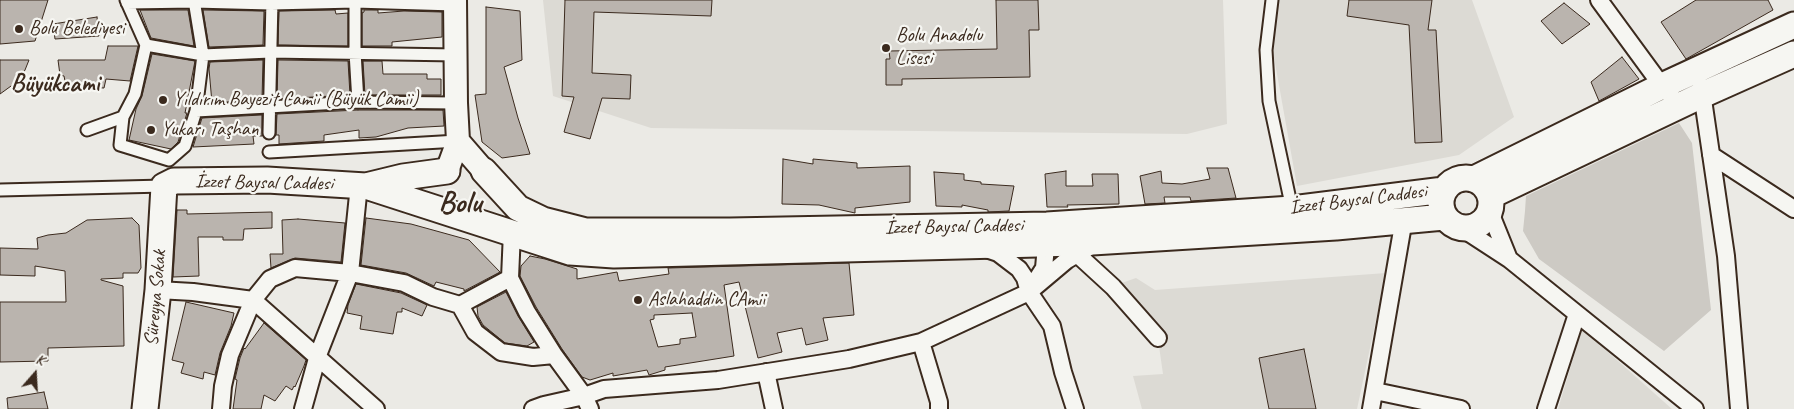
<!DOCTYPE html>
<meta charset="utf-8">
<style>
body{margin:0}
#map{position:relative;width:1794px;height:409px;overflow:hidden;background:#ebeae5;font-family:Caveat,sans-serif}
canvas{display:block}
.north{position:absolute;left:10px;top:349px;width:50px;height:50px;-webkit-text-stroke:4px #f6f6f2;paint-order:stroke;rotate:19deg;font-size:14px;font-weight:700;line-height:20px;text-align:center;color:#3b2a1e}
.north::after{content:'';display:block;margin:auto;width:18px;height:22px;background:#3b2a1e;clip-path:polygon(50% 0,100% 100%,50% 72%,0 100%)}
</style>
<div id="map">
<canvas width="1794" height="409"></canvas>
<div class="north">K</div>
</div>
<script>
const ctx = document.querySelector('canvas').getContext('2d');
ctx.lineJoin = 'round';
function paint(path, color) {
  ctx.fillStyle = color;
  ctx.fill(path, 'evenodd');
}
function poly(rows) {
  const path = new Path2D();
  for (const r of rows) {
    if (r.length === 3) {
      path.moveTo(r[0] + r[2], r[1]);
      path.arc(r[0], r[1], r[2], 0, 2 * Math.PI);
      continue;
    }
    path.moveTo(r[0], r[1]);
    for (let i = 2; i < r.length; i += 2) path.lineTo(r[i], r[i + 1]);
  }
  return path;
}
function trace(path, color, width, dash) {
  ctx.strokeStyle = color;
  ctx.lineWidth = width;
  ctx.lineCap = dash ? 'butt' : 'round';
  ctx.setLineDash(dash || []);
  ctx.stroke(path);
}
function label(font, color, halo, rows, align = 'center') {
  ctx.font = font + ' Caveat,sans-serif';
  ctx.lineWidth = 4.5;
  ctx.setLineDash([]);
  ctx.textBaseline = 'middle';
  ctx.strokeStyle = halo;
  ctx.fillStyle = color;
  for (const [text, x, y, turn = 0] of rows) {
    ctx.save();
    ctx.translate(x, y);
    ctx.rotate((+turn || 0) * Math.PI / 180);
    ctx.textAlign = isNaN(turn) ? turn : align;
    if (halo) ctx.strokeText(text, 0, 0);
    ctx.fillText(text, 0, 0);
    ctx.restore();
  }
}
paint(poly([
 [543,0,1223,0,1227,124,1187,134,651,128,553,96],
 [1277,0,1472,0,1514,117,1459,155,1297,186,1272,46],
 [1386,273,1357,409,1142,409,1133,376,1163,374,1158,339,1113,286,1136,278,1155,290],
 [1582,329,1672,409,1558,409]
]), '#dcdad4');
paint(poly([
 [1679,123,1692,143,1711,310,1664,351,1539,259,1523,231,1525,211,1526,196]
]), '#cdcac4');
const building = poly([
 [0,0,48,0,35,41,0,44,0,0],
 [565,0,712,0,711,16,594,12,592,73,631,75,630,99,602,98,590,139,564,132,574,97,562,96,565,0],
 [996,0,1038,0,1039,30,1029,30,1030,77,902,79,902,85,886,85,886,59,890,59,889,51,997,49,996,0],
 [1349,0,1432,0,1428,30,1436,30,1442,142,1415,143,1409,25,1347,16,1349,0],
 [1696,0,1768,0,1773,10,1686,59,1661,22,1696,0],
 [1564,3,1590,24,1562,44,1541,21,1564,3],
 [486,7,520,11,522,60,504,67,518,118,530,154,502,158,482,142,475,95,486,94,486,7],
 [140,10,188,10,194,46,151,38,140,10],
 [203,10,264,11,263,45,209,47,203,10],
 [335,10,336,14,348,13,348,46,278,45,279,11,335,10],
 [364,10,378,10,378,13,404,11,442,12,442,37,392,42,392,46,362,46,362,13,364,12,364,10],
 [97,17,99,36,55,39,53,24,97,17],
 [108,46,138,46,130,81,106,79,104,88,66,86,64,76,60,75,58,60,105,60,108,46],
 [152,54,195,61,185,113,187,113,178,142,171,149,129,140,136,109,142,96,152,54],
 [1622,57,1639,79,1599,101,1591,82,1622,57],
 [0,60,29,60,25,70,18,81,0,94,0,60],
 [263,60,262,100,212,103,209,69,210,62,263,60],
 [278,60,348,61,350,95,277,99,278,60],
 [363,61,382,61,383,74,427,74,427,79,441,79,441,95,365,95,363,61],
 [358,110,443,110,444,126,408,128,376,137,359,138,359,130,324,135,324,141,279,144,279,135,276,135,277,114,358,110],
 [262,115,262,136,253,136,254,144,193,147,202,118,262,115],
 [783,159,813,164,813,159,857,163,857,168,910,166,910,202,855,208,855,213,819,205,782,204,783,159],
 [1207,168,1228,168,1236,198,1191,201,1190,197,1164,197,1165,203,1145,204,1140,176,1161,171,1162,183,1182,184,1210,179,1207,168],
 [1066,171,1066,186,1093,186,1092,174,1118,174,1119,204,1067,205,1068,207,1047,207,1045,174,1066,171],
 [934,172,964,174,964,180,981,182,981,184,1014,186,1009,211,988,212,988,210,962,205,962,207,936,206,934,172],
 [177,210,187,210,187,214,272,212,272,228,244,229,243,240,223,240,223,237,198,237,199,276,173,277,177,210],
 [132,218,139,225,141,268,138,273,123,273,123,278,101,279,101,280,123,286,124,346,48,348,48,361,0,362,0,302,66,302,65,271,35,266,35,276,0,275,0,248,38,249,37,238,48,235,66,233,87,220,132,218],
 [366,218,411,224,469,240,500,272,464,291,464,289,436,282,434,286,406,273,361,265,366,218],
 [298,219,345,223,341,262,295,258,271,268,270,254,283,254,282,220,298,219],
 [530,256,545,259,577,269,577,279,617,272,619,281,669,274,668,268,849,263,854,315,823,318,828,340,806,345,802,328,777,333,782,352,758,358,739,282,724,285,734,356,665,367,665,370,649,375,647,370,613,376,613,373,590,380,582,377,562,349,536,307,520,276,521,266,530,256],
 [692,313,696,337,680,339,680,344,658,347,650,320,654,319,654,315,692,313],
 [356,284,401,293,427,305,422,316,402,308,402,312,397,312,393,334,360,329,362,316,347,313,348,305,356,284],
 [506,292,518,316,534,342,527,346,505,343,483,325,478,316,477,307,506,292],
 [186,302,234,313,231,326,220,353,215,375,204,372,203,379,181,373,184,363,172,360,186,302],
 [264,323,306,360,304,366,295,387,294,386,292,390,286,386,275,401,264,395,261,409,233,409,237,380,235,379,240,358,244,348,245,349,264,323],
 [1304,349,1316,409,1269,409,1259,358,1304,349],
 [44,392,48,409,8,409,7,398,44,392]
]);
paint(building, '#bab4ae');
trace(building, '#3b2a1e', 1);
const pedestrian = poly([
 [194,0,203,55,196,111],
 [355,0,355,52,358,102],
 [1272,0,1266,50,1269,101,1292,209],
 [127,3,194,2,271,4,355,2,455,5],
 [146,45,203,55,270,52,456,55],
 [123,117,120,145,169,160,185,146,196,111,358,102,456,103],
 [87,130,123,117,135,94,146,45,126,0],
 [269,133,272,0],
 [269,152,458,141],
 [0,190,164,186]
]);
const minor = poly([
 [1599,0,1662,86,1680,106],
 [1701,86,1726,256,1739,409],
 [1711,155,1794,209],
 [1490,212,1509,259],
 [1463,229,1509,259,1695,409],
 [512,232,510,278,527,312,554,355,584,396,590,409],
 [986,249,998,253,1019,269,1025,278,1029,292,1052,326,1063,372,1075,409],
 [1077,254,1113,287,1158,338],
 [510,278,460,305,475,332,501,352,533,357,554,355],
 [1035,282,1044,268,1047,235],
 [158,290,193,292,253,300,376,409],
 [921,342,939,402,939,409],
 [766,372,774,409],
 [1375,391,1461,409],
 [221,409,223,386,230,355,253,300,270,279,295,268,350,273,404,283,433,297,460,305],
 [303,409,318,355,350,273,359,185],
 [533,409,544,405,584,396,604,389,718,380,849,359,921,342,1029,292,1067,260,1094,244],
 [1371,409,1404,219],
 [1546,409,1577,314]
]);
const secondary = poly([
 [458,141,484,171],
 [447,171,458,141,456,103,455,0]
]);
const primary = poly([
 [484,171,518,208,543,220,586,231,730,231,1047,225,1292,209,1444,190],
 [1466,203,25],
 [1474,179,1662,86,1794,25],
 [366,186,570,252,614,255,1076,243,1336,227,1444,217],
 [1490,196,1702,95,1794,54],
 [145,409,158,290,164,186,174,181,267,180,366,186,403,177,447,171]
]);
trace(pedestrian, '#3b2a1e', 15);
trace(minor, '#3b2a1e', 20);
trace(secondary, '#3b2a1e', 26);
trace(primary, '#3b2a1e', 29);
trace(pedestrian, '#f6f6f2', 11);
trace(minor, '#f6f6f2', 16);
trace(secondary, '#f6f6f2', 22);
trace(primary, '#f6f6f2', 25);
for (const [x, y, r, color] of [
 [19,29,5,"#3b2a1e"],
 [886,48,5,"#3b2a1e"],
 [163,100,5,"#3b2a1e"],
 [151,130,5,"#3b2a1e"],
 [638,300,5,"#3b2a1e"]
]) {
  const dot = new Path2D();
  dot.arc(x, y, r, 0, 2 * Math.PI);
  ctx.fillStyle = color;
  ctx.fill(dot);
  trace(dot, '#f6f6f2', 2);
}
label('20px', '#3b2a1e', '#f6f6f2', [
 ["Bolu Belediyesi",29,29],
 ["Bolu Anadolu",896,36],
 ["Lisesi",896,59],
 ["Yıldırım Bayezit Camii (Büyük Camii)",173,100],
 ["Yukarı Taşhan",161,130],
 ["Aslahaddin CAmii",648,300]
], 'left');
label('20px', '#3b2a1e', '#f6f6f2', [
 ["İzzet Baysal Caddesi",264,183,1],
 ["İzzet Baysal Caddesi",1358,200,-7],
 ["İzzet Baysal Caddesi",954,227,-1],
 ["Süreyya Sokak",156,298,-85]
]);
label('bold 25px', '#3b2a1e', '#f6f6f2', [
 ["Büyükcami",55,84]
]);
label('bold 30px', '#3b2a1e', '#f6f6f2', [
 ["Bolu",460,204]
]);
</script>
